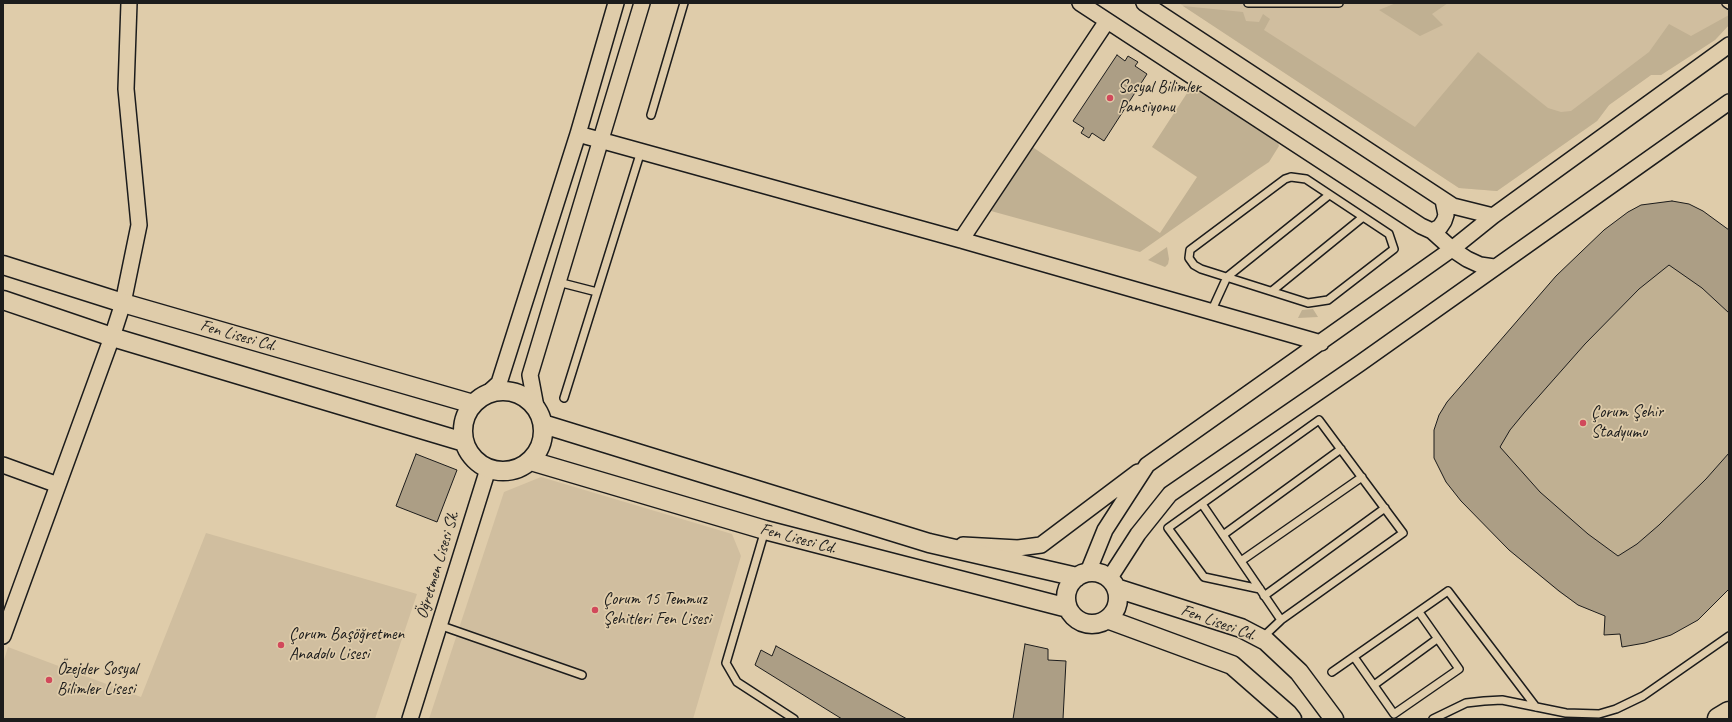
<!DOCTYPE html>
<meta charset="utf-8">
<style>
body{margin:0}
#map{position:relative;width:1732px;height:722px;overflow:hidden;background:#dfccaa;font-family:Caveat,sans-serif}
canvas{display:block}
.frame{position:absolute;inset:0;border:4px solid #1c1c1c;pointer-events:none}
</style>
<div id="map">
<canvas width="1732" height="722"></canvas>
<div class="frame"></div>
</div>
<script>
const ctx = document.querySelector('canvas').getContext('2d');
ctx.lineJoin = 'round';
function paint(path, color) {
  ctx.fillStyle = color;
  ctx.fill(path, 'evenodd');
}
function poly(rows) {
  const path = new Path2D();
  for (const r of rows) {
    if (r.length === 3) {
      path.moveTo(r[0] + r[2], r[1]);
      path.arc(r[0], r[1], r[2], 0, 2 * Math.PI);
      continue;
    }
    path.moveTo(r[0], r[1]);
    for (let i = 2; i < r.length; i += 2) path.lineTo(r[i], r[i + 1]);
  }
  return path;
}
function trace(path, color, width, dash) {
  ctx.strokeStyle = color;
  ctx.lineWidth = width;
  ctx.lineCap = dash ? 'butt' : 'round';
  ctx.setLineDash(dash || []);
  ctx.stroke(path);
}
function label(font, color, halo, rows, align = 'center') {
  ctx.font = font + ' Caveat,sans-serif';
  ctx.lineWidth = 3.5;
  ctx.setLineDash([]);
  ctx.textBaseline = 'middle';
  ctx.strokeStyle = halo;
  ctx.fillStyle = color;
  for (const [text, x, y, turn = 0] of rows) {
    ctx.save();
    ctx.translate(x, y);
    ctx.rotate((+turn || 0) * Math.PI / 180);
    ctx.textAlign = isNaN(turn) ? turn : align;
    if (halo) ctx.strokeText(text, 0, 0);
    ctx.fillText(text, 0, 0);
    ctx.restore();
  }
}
paint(poly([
 [1179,3,1729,3,1729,25,1715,40,1661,75,1651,75,1609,105,1597,121,1497,191,1459,188],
 [541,477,732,534,741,556,693,719,429,719,504,492],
 [206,533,417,594,375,719,3,719,3,663,8,647,141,697]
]), '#d0be9f');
paint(poly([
 [1396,3,1448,3,1432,14,1443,25,1420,36,1379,10],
 [1183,6,1243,12,1246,21,1259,22,1263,14,1270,19,1264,30,1415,127,1478,52,1548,108,1561,112,1571,111,1649,52,1669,24,1691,36,1729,15,1729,25,1715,40,1661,75,1651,75,1609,105,1597,121,1497,191,1459,188],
 [1191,87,1277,140,1279,146,1269,162,1257,170,1140,252,991,211,1031,146,1160,233,1197,177,1152,147],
 [1672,201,1689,204,1703,211,1729,230,1729,589,1698,620,1671,635,1645,643,1622,647,1620,634,1604,635,1605,616,1578,605,1559,592,1509,550,1461,501,1446,482,1434,458,1434,430,1447,402,1556,276,1604,230,1628,212,1641,205],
 [1167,247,1169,259,1168,264,1165,267,1148,260],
 [1313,309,1318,317,1298,318,1302,310]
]), '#c0b092');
const building = poly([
 [1117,55,1125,61,1128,56,1138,62,1135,66,1147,74,1104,141,1092,133,1089,138,1081,133,1084,128,1073,121,1117,55],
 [1672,201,1689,204,1703,211,1729,230,1729,313,1702,288,1669,265,1639,289,1585,344,1524,413,1510,430,1500,447,1540,492,1588,534,1618,556,1637,544,1659,525,1706,479,1729,453,1729,589,1698,620,1671,635,1645,643,1622,647,1620,634,1604,635,1605,616,1578,605,1559,591,1509,550,1461,501,1446,482,1434,458,1434,430,1439,415,1447,402,1556,276,1604,230,1628,212,1641,205,1672,201],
 [416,454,457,470,437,522,396,506,416,454],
 [1025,644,1048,649,1048,660,1066,661,1063,719,1013,719,1025,644],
 [776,646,907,719,842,719,755,665,761,650,772,656,776,646]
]);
paint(building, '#ac9e85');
trace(building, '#1c1c1c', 1);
const service = poly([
 [1248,3,1339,3],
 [1726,3,1729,5],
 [651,115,684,3],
 [1291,177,1306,179,1389,234,1394,249,1328,300,1315,302,1308,303,1201,269,1194,265,1189,258,1190,250,1285,179,1291,177],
 [558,282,597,292],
 [1272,291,1363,217],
 [1211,312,1227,277,1329,195],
 [564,398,641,151],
 [1202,504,1281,620,1262,638],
 [765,530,726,663,737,682,794,719],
 [1223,535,1341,449],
 [1241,561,1362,477],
 [1260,589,1204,577,1168,528,1319,420,1403,533,1281,620],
 [1264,596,1385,508],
 [439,625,582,675],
 [1354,657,1394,714,1459,669,1419,612],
 [1332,672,1448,591,1536,707],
 [1374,685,1437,639],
 [1433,719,1466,703,1484,701,1502,700,1566,713,1599,714,1616,709,1643,696,1729,636]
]);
const minor = poly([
 [1080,3,1421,226,1432,231,1452,249,1467,259,1480,265,1494,267],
 [1144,3,1453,206,1493,216],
 [578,134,961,240,1321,343],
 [1432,231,1440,227,1444,221,1446,215,1443,200],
 [961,240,1107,21],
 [488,393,499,383,578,134,616,3],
 [536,407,530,375,642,3],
 [3,465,58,485],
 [963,545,1018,548,1041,545,1138,472],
 [1088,572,1105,530,1147,465,1452,249,1493,216,1729,45],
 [1109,579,1138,534,1170,494,1359,364,1729,102],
 [3,636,112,337,123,303,139,225,126,89,129,3],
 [410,719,488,469]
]);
const tertiary = poly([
 [3,265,123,303,473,404],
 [3,300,112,337,464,442],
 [503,431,40],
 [543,424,929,543,1077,577],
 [531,461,765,530,1068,608],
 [1092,598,26],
 [1116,588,1241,628,1266,641,1299,672,1334,719],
 [1107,619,1232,665,1288,714,1292,719]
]);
const trunk = poly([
 [1719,719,1729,713]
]);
trace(service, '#1c1c1c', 10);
trace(minor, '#1c1c1c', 18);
trace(tertiary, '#1c1c1c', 21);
trace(trunk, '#1c1c1c', 25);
trace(service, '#dfccaa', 7);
trace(minor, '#dfccaa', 15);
trace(tertiary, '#dfccaa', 18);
trace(trunk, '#dfccaa', 22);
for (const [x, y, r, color] of [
 [1110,98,4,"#d1495b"],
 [1583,423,4,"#d1495b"],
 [595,610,4,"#d1495b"],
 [281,645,4,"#d1495b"],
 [49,680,4,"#d1495b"]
]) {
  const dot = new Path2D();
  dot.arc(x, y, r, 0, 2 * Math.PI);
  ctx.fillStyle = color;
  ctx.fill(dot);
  trace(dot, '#dfccaa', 1.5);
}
label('17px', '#1c1c1c', '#dfccaa', [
 ["Sosyal Bilimler",1118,88],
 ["Pansiyonu",1118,108],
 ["Çorum Şehir",1591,413],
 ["Stadyumu",1591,433],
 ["Çorum 15 Temmuz",603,600],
 ["Şehitleri Fen Lisesi",603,620],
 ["Çorum Başöğretmen",289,635],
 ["Anadolu Lisesi",289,655],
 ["Özejder Sosyal",57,670],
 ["Bilimler Lisesi",57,690]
], 'left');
label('17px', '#1c1c1c', '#dfccaa', [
 ["Fen Lisesi Cd.",238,336,16],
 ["Fen Lisesi Cd.",798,539,15],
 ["Öğretmen Lisesi Sk.",438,565,-73],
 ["Fen Lisesi Cd.",1218,623,20]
]);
</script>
